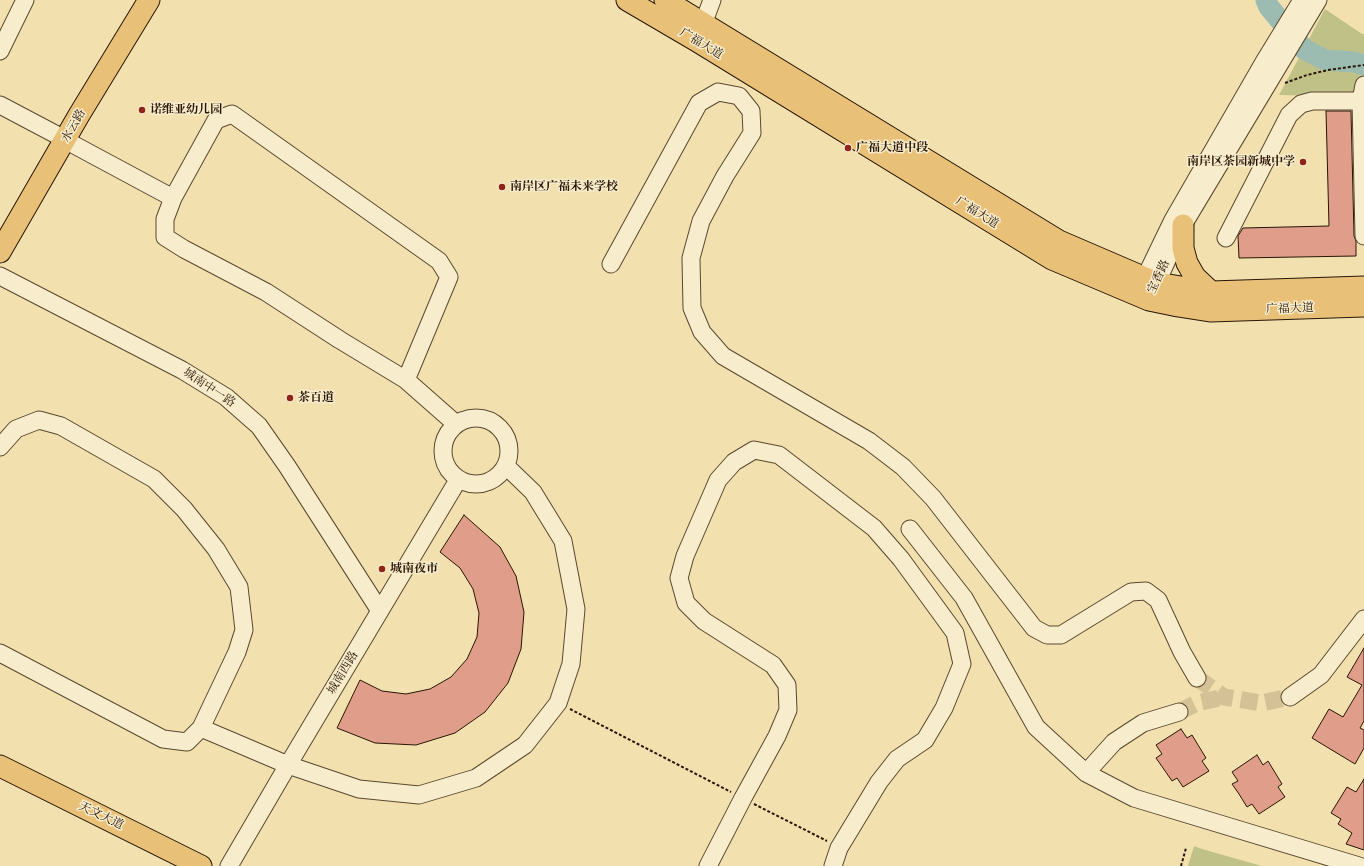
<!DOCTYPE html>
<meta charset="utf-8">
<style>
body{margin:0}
canvas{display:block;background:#f2e1af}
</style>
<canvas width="1364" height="866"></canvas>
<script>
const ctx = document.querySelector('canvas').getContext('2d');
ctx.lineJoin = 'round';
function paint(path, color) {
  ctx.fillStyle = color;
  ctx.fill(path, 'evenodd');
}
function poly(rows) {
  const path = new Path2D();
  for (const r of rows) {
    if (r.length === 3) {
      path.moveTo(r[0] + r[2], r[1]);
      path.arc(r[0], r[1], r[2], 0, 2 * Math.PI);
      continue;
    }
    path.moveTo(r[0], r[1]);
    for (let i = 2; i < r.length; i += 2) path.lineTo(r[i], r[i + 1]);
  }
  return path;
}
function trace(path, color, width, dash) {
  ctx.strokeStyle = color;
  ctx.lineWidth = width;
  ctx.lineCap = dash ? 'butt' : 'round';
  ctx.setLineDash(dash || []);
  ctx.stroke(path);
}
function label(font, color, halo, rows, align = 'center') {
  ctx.font = font + ' "Gentium Book Plus","Noto Serif SC",serif';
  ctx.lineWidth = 3;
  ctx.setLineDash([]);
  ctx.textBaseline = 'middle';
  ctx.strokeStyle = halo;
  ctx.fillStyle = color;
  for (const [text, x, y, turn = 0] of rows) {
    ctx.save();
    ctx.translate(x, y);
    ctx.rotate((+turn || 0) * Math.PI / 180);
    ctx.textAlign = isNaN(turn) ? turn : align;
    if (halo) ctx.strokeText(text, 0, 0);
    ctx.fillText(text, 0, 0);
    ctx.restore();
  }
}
paint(poly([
 [1325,9,1362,34,1364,34,1364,97,1279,95],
 [1194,846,1202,849,1262,866,1188,866]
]), '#c0c187');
const water = poly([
 [1308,42,1311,48,1322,55,1337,56,1359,61,1364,63,1364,68,1348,64,1327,65,1312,60,1301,54,1308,42]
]);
paint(water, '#9cbcb1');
trace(water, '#6e796d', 1);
trace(poly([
 [1266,0,1269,7,1304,49,1325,60,1354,62,1364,65]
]), '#9cbcb1', 21);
const building = poly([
 [1326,111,1351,111,1354,236,1356,241,1356,256,1239,258,1238,236,1243,228,1329,226,1326,111],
 [464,515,500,547,516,576,524,612,521,649,508,683,485,712,455,733,416,745,375,743,337,728,360,680,382,691,406,694,430,689,451,677,467,659,477,637,479,613,473,589,460,568,440,552,464,515],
 [1364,648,1364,721,1360,728,1364,730,1364,748,1355,764,1312,738,1329,709,1343,717,1362,685,1347,677,1364,648],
 [1181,729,1187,738,1192,735,1206,758,1202,761,1209,771,1183,787,1177,778,1172,781,1163,768,1156,758,1162,754,1156,745,1181,729],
 [1257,755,1263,765,1268,761,1282,784,1278,787,1285,797,1259,814,1252,804,1247,807,1239,794,1232,784,1238,781,1232,772,1257,755],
 [1364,779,1364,850,1346,844,1352,833,1338,824,1341,819,1331,813,1347,787,1356,792,1364,779]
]);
paint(building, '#df9d8a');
trace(building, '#281506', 1);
trace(poly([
 [1197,678,1224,697,1261,703,1290,697],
 [1179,712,1197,703,1224,697]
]), '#d4c296', 17, [17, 8]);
const minor = poly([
 [699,35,712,0],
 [0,51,25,0],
 [1364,85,1361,101,1364,236],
 [0,105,55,134],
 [65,140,173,198],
 [1226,238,1289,115,1301,104,1312,101,1361,101],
 [611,264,699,103,718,92,739,96,751,111,752,133,725,176,701,221,691,258,692,308,702,332,723,356,869,441,903,467,933,498,1034,628,1047,635,1061,635,1131,592,1146,591,1158,600,1182,652,1197,678],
 [0,276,182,370,226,397,259,426,287,466,380,611],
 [1147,290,1145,278,1173,220,1264,62,1302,0],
 [1152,293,1183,225,1318,0],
 [406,380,449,277,439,261,232,114,216,120,173,198,165,219,165,237,184,249,266,292,340,340,406,380,456,424],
 [476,451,33],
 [0,447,16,429,39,420,61,426,154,479,184,509,216,549,239,587,244,630,237,652,201,728,187,742,163,739,0,653],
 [910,529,964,598,1036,727,1086,773,1134,798,1359,866],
 [1290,697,1321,675,1364,619],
 [201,728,288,765,359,789,419,795,476,778,525,745,558,703,571,664,576,609,563,541,533,492,506,466],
 [1086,773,1114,742,1143,723,1179,712],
 [229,866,288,765,458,480],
 [708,866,743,798,777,736,788,710,787,685,773,665,704,621,686,603,679,578,685,556,718,480,734,462,754,450,779,455,874,528,901,559,955,633,962,664,944,708,925,740,897,759,879,782,839,848,833,866]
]);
const major = poly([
 [627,0,697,41,1052,259,1149,300,1178,306,1210,311,1364,306],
 [665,0,1059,241,1145,278,1157,283,1211,292,1364,287],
 [1183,225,1183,248,1187,263,1195,277,1211,292],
 [0,252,79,115,149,0],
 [0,766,201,866]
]);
trace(minor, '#5a4830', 19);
trace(major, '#281506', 23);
trace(poly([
 [1285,83,1307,75,1328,70,1364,65],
 [570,709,731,792],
 [754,804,827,841],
 [1181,866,1186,848]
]), '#281506', 2, [3, 2]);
trace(minor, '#f7eccb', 17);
trace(major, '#e9c078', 21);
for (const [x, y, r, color] of [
 [142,110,4,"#8f2418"],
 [848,148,4,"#8f2418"],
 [1303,162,4,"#8f2418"],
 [502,187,4,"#8f2418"],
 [290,398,4,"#8f2418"],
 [382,569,4,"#8f2418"]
]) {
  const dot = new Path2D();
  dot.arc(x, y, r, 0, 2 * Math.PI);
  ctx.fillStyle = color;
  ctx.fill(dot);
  trace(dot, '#f7eccb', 1.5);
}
label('12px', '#281506', '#f7eccb', [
 ["广福大道",701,44,31],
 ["水云路",74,126,-60],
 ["广福大道",977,213,32],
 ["宝香路",1159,277,-65],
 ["广福大道",1290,309,-2],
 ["城南中一路",209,388,34],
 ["城南西路",343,673,-59],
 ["天文大道",101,816,26]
]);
label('bold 12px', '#281506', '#f7eccb', [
 ["诺维亚幼儿园",150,110],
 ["广福大道中段",856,148],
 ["南岸区茶园新城中学",1295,162,"right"],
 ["南岸区广福未来学校",510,187],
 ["茶百道",298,398],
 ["城南夜市",390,569]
], 'left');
</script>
